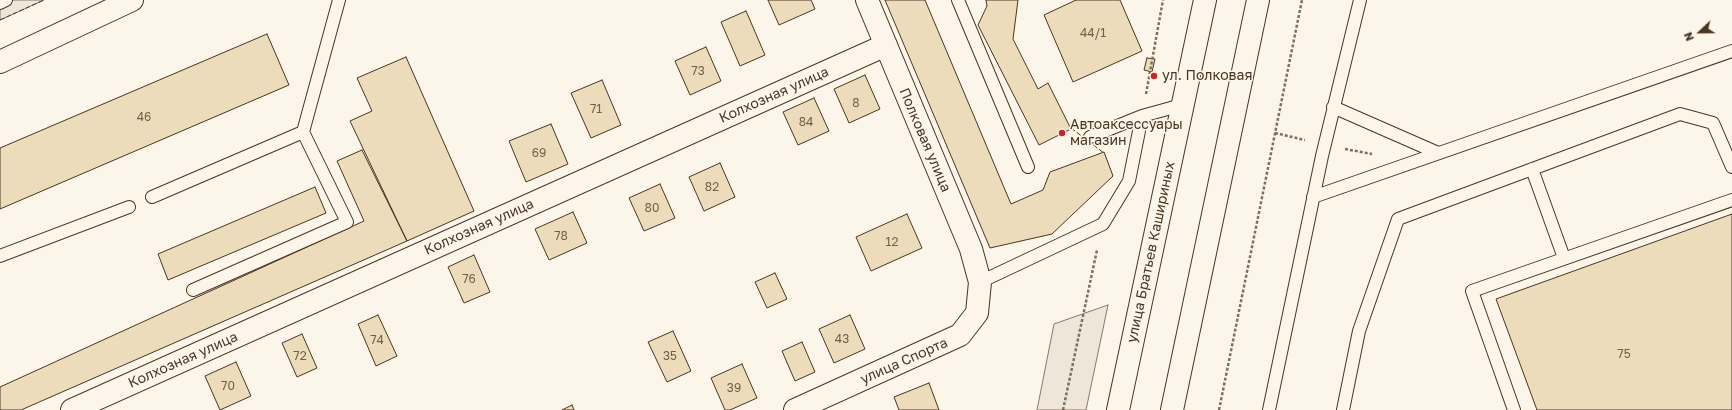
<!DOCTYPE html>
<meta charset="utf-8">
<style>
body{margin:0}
#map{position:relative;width:1732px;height:410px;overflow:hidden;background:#fbf6e9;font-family:"Golos Text",sans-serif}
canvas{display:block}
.north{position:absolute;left:1680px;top:12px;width:40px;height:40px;-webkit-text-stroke:3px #fbf6e9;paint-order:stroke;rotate:248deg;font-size:11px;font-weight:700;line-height:16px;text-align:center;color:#4a3520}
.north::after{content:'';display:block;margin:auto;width:14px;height:18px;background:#4a3520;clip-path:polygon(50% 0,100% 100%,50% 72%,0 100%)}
</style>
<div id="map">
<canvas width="1732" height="410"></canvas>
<div class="north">N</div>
</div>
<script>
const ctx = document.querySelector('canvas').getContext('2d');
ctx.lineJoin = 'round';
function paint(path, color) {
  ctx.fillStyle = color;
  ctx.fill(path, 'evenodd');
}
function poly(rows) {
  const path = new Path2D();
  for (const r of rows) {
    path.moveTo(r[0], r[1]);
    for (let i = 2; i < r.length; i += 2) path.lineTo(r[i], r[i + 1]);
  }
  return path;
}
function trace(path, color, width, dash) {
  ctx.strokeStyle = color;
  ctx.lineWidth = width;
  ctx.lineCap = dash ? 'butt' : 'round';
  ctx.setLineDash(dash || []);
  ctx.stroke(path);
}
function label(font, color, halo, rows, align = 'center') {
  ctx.font = font + ' "Golos Text",sans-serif';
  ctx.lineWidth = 3;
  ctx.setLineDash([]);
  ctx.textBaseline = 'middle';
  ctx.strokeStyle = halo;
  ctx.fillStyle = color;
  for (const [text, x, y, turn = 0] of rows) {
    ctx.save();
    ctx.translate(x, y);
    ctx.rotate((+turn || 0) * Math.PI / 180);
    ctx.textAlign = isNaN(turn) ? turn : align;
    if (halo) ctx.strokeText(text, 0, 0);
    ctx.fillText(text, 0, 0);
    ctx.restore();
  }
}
const green = poly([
 [1108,305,1086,410,1037,410,1054,324,1108,305]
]);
paint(green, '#ede6d9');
trace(green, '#887966', 1);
const parking = poly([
 [0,0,44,0,0,20,0,0]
]);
paint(parking, '#ede7d9');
trace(parking, '#887966', 1);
const building = poly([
 [768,0,811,0,815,9,779,25,768,0],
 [885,0,925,0,1011,204,1043,190,1050,172,1104,152,1113,176,1052,234,990,248,885,0],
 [986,0,1018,0,1013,39,1038,89,1048,83,1071,129,1039,145,978,25,987,6,986,0],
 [1076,0,1120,0,1142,51,1073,82,1044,15,1076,0],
 [746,11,765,55,740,66,721,22,746,11],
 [267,34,289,85,0,209,0,148,267,34],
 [706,47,721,81,690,95,675,61,706,47],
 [406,57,474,211,407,241,350,121,372,111,357,78,406,57],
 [1147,58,1155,59,1152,72,1144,70,1147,58],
 [865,75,880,109,849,123,834,89,865,75],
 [602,80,621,125,591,138,571,93,602,80],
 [814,98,829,131,798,145,783,112,814,98],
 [551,124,568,164,526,182,509,141,551,124],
 [362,150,407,241,21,410,0,410,0,387,364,221,337,161,362,150],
 [720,163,735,197,704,211,689,177,720,163],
 [660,184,675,218,644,231,629,198,660,184],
 [315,187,326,213,168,280,158,254,315,187],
 [573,212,587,243,549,260,535,229,573,212],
 [907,214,922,248,871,271,856,237,907,214],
 [1732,214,1732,410,1537,410,1496,299,1732,214],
 [474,255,490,292,464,303,448,267,474,255],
 [775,273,787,299,767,308,755,282,775,273],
 [378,315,397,356,376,366,358,324,378,315],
 [850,315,865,349,834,363,819,329,850,315],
 [673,331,691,371,667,382,648,342,673,331],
 [302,334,317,368,297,377,282,343,302,334],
 [802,342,815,372,795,381,782,351,802,342],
 [236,362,251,396,220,410,205,376,236,362],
 [742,364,757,398,730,410,725,410,711,378,742,364],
 [929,383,939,410,899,410,894,397,929,383],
 [572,405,574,410,562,410,572,405]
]);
paint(building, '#ecdcbc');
trace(building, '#4a3520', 1);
const lane = poly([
 [958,0,1028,167],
 [0,3,6,0],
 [1333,107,1438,153],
 [1090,137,1142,116,1182,105],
 [1532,169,1564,258],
 [152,197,303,132,339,0],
 [1313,197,1732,51],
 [0,256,129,207],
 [980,282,1103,224,1129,181,1142,116],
 [193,290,347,222,303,132],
 [1269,410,1322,156,1360,0],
 [1343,410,1359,331,1398,219,1680,114,1713,123,1732,167],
 [1514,410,1472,291,1732,200]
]);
const street = poly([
 [72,410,886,45],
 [795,410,960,335,977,313,980,282,971,249,867,0]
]);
const secondary = poly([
 [0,62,132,0]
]);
const primary = poly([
 [1118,410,1205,0],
 [1172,410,1258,0]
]);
trace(lane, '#4a3520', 14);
trace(street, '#4a3520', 24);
trace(secondary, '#4a3520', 24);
trace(primary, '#4a3520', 24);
trace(poly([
 [1146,94,1163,0],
 [1275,133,1305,140],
 [1345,149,1372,154],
 [1063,410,1097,250],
 [1219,410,1302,0]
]), '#7f6f5c', 2.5, [3, 2]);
trace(lane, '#fbf6e9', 12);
trace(street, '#fbf6e9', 22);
trace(secondary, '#fbf6e9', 22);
trace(primary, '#fbf6e9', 22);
trace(poly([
 [0,20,44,0],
 [1071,128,1104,153]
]), '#4a3520', 1, [5, 2]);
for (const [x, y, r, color] of [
 [1154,76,4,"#c62828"],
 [1062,133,4,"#c62828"]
]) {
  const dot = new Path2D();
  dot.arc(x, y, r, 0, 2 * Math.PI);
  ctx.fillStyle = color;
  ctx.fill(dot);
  trace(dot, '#fbf6e9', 1.5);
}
label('12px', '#725f47', null, [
 ["44/1",1093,33],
 ["73",698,71],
 ["8",856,103],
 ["71",596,109],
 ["46",144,117],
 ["84",806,122],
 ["69",539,153],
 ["82",712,187],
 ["80",652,208],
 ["78",561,236],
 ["12",892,242],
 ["76",469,279],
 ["43",842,339],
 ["74",377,340],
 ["75",1624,354],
 ["72",300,356],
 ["35",670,356],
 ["70",228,386],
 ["39",734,388]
]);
label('14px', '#4a3520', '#fbf6e9', [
 ["ул. Полковая",1162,76],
 ["Автоаксессуары",1070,125],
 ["магазин",1070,141]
], 'left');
label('14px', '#4a3520', '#fbf6e9', [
 ["Колхозная улица",774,95,-24],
 ["Полковая улица",925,140,67],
 ["Колхозная улица",479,227,-24],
 ["улица Братьев Кашириных",1151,252,-78],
 ["Колхозная улица",183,360,-24],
 ["улица Спорта",904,361,-24]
]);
</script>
